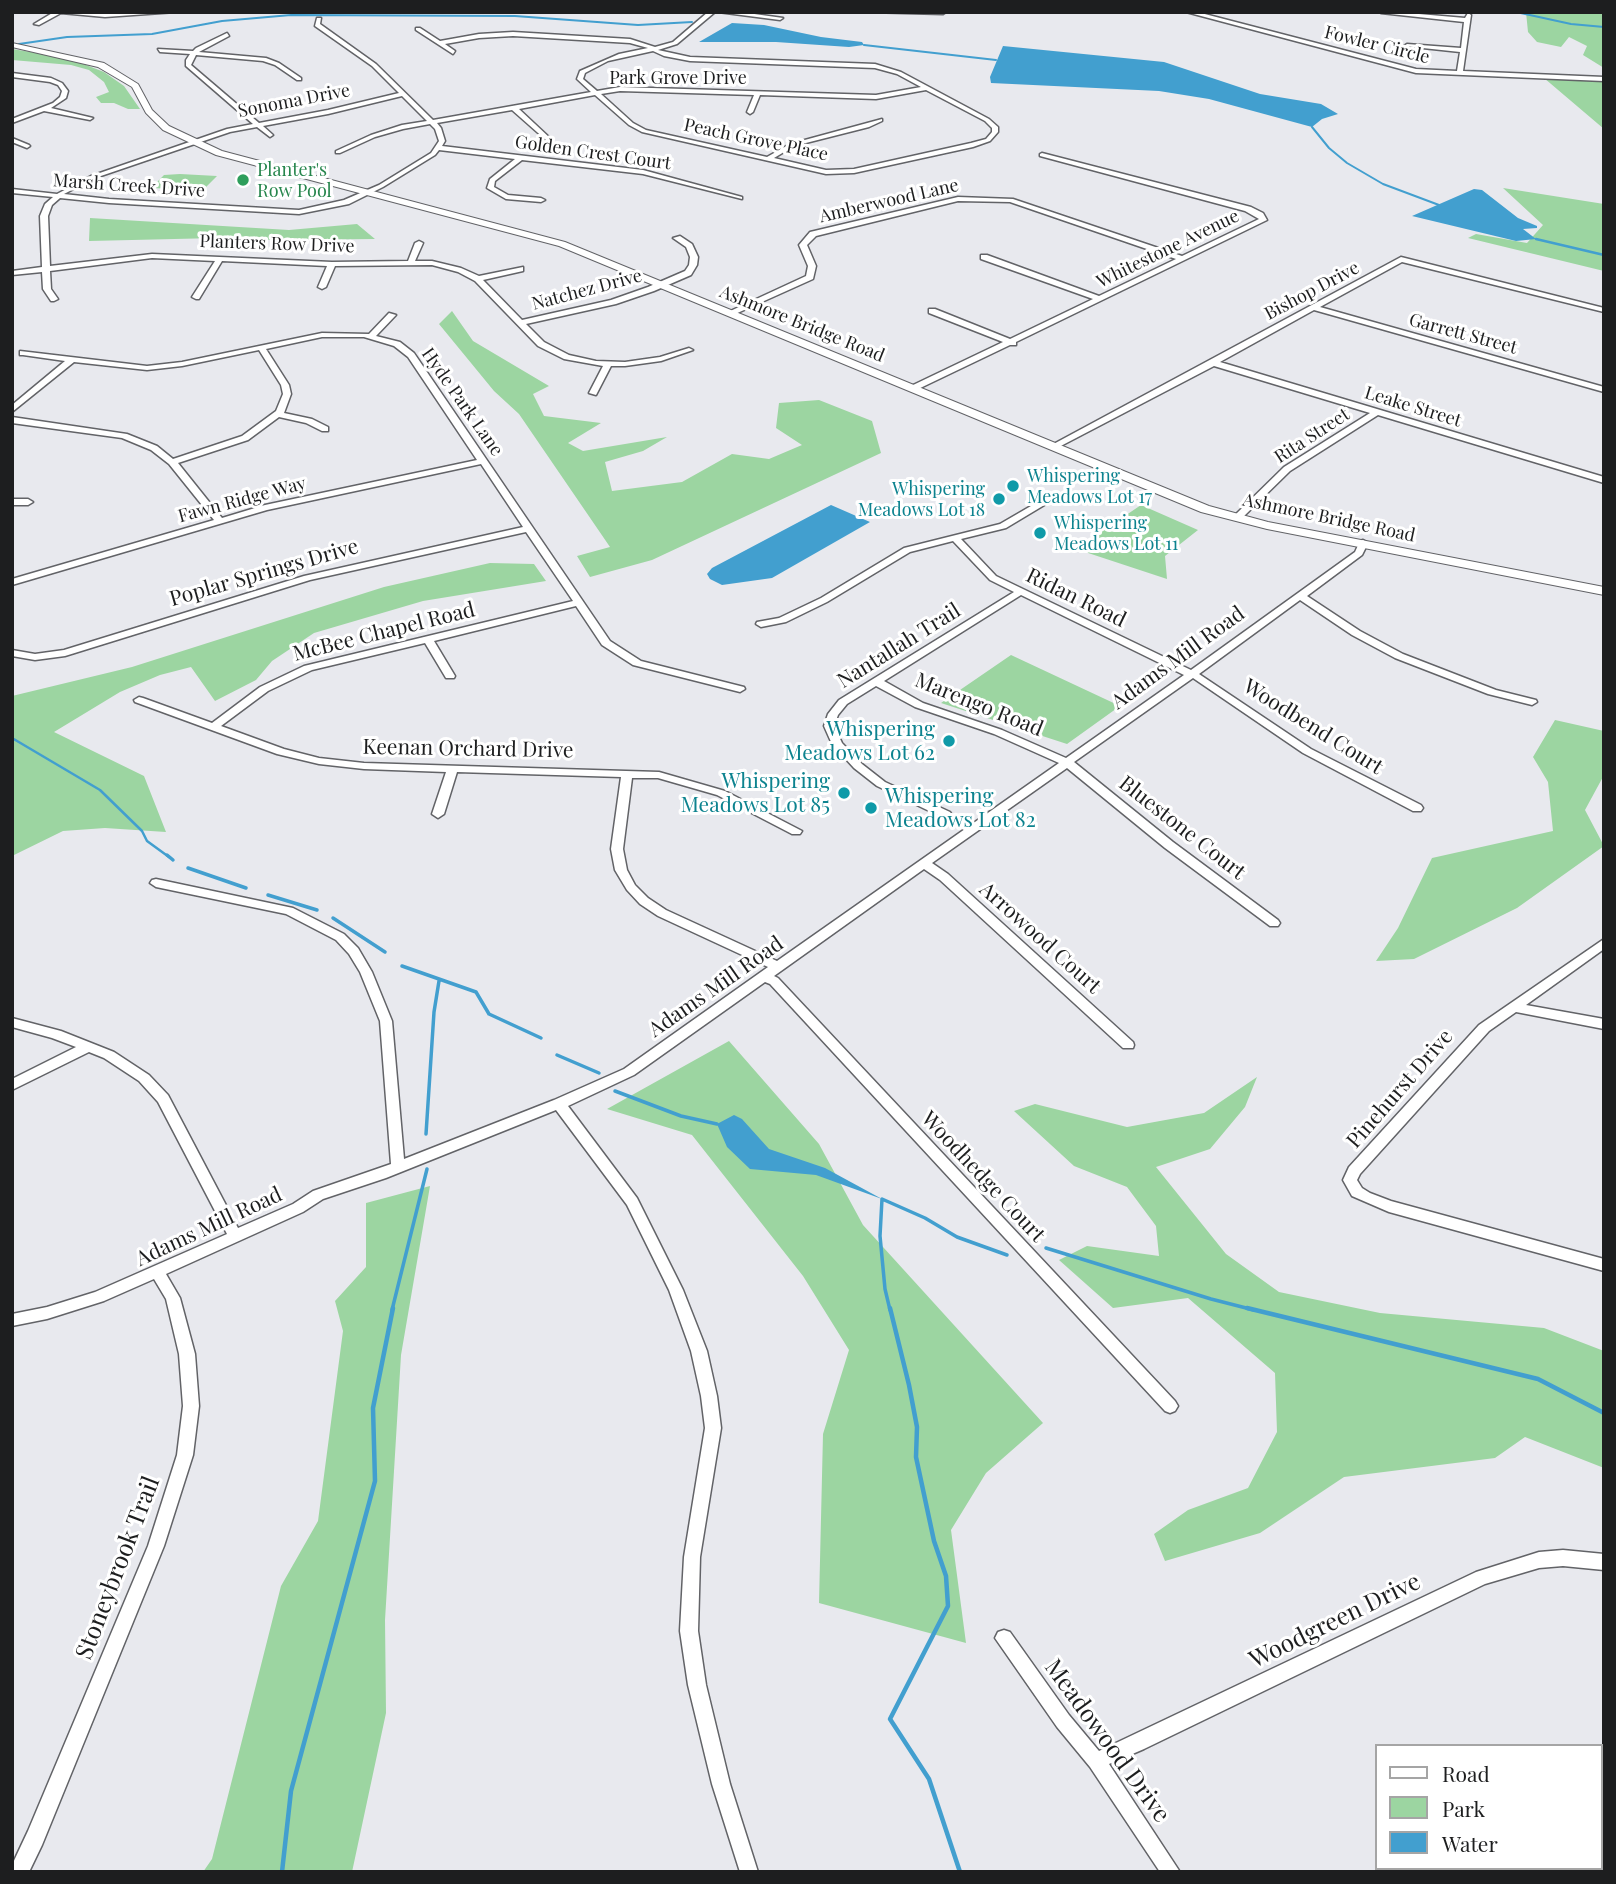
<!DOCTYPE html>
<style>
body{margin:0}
#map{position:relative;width:1616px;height:1884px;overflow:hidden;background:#e8e9ee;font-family:"Playfair Display",serif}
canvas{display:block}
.frame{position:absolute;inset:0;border:14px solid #1d1e1f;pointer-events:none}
.legend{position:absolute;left:1375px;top:1744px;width:228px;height:126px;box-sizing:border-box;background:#fff;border:2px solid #a5a5a5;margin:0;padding:9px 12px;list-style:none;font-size:21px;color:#1d1e1f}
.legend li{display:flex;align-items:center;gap:14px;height:35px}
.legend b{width:35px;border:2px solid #a5a5a5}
</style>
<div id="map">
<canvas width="1616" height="1884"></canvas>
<div class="frame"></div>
<ul class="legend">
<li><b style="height:9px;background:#fff"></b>Road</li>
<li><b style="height:19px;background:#9cd5a1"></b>Park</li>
<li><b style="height:19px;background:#429fcf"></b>Water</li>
</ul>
</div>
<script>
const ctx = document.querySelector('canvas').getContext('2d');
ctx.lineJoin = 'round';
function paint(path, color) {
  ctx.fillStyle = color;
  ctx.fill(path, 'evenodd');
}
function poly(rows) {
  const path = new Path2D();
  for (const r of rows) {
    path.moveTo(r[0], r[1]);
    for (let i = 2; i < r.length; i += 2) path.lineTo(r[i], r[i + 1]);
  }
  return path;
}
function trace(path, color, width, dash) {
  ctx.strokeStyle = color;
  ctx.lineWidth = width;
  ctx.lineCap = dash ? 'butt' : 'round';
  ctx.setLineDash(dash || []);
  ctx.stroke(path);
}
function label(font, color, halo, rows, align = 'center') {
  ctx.font = font + ' "Playfair Display",serif';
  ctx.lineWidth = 6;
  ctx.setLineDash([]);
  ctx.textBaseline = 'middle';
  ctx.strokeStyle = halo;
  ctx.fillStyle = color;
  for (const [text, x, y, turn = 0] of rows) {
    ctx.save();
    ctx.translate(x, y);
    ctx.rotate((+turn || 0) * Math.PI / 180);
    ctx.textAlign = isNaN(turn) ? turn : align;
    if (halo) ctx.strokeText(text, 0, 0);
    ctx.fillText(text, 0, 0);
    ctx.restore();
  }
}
paint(poly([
 [1526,12,1604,12,1604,68,1583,55,1587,46,1569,37,1561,47,1537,42,1528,32],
 [12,49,68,58,104,72,124,86,140,109,128,109,114,103,101,103,96,97,109,92,104,82,89,70,71,65,12,60],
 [1544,78,1604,79,1604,129],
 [180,174,217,176,203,190,151,188,164,175],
 [1503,188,1604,204,1604,271,1468,238,1476,234,1527,243,1543,225],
 [90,218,289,230,357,224,375,239,275,240,217,238,89,241],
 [452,311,473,341,549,386,533,394,544,416,601,423,568,443,583,451,667,437,643,451,605,462,612,491,682,482,732,454,769,459,802,445,776,428,779,403,819,400,872,421,881,453,652,560,590,577,577,556,610,547,519,414,494,391,439,324],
 [1141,505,1198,530,1165,556,1167,579,1076,549],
 [490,563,534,564,546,581,423,601,314,633,272,661,256,680,215,701,191,667,160,675,120,692,54,732,144,776,166,832,105,828,63,831,12,856,12,696,132,667,384,587],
 [1011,655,1120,706,1067,744,941,703],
 [1555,720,1604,731,1604,775,1585,810,1604,846,1517,908,1414,959,1376,961,1398,928,1432,858,1553,831,1548,782,1533,757],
 [729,1041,819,1144,863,1225,1043,1423,986,1473,951,1530,966,1643,819,1603,823,1434,849,1350,803,1276,692,1135,607,1109],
 [1257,1077,1245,1107,1210,1149,1156,1167,1226,1254,1279,1292,1380,1313,1544,1328,1604,1351,1604,1468,1525,1437,1495,1458,1344,1477,1260,1533,1165,1561,1154,1534,1188,1510,1248,1488,1277,1432,1275,1373,1188,1298,1113,1308,1059,1260,1087,1246,1159,1256,1156,1226,1127,1187,1074,1166,1014,1111,1035,1104,1127,1127,1204,1113],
 [430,1186,401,1355,385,1620,386,1713,352,1872,203,1872,212,1859,281,1586,318,1521,343,1331,335,1301,366,1267,366,1203]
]), '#9cd5a1');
paint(poly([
 [732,23,764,25,821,37,862,42,864,45,849,47,776,42,699,42],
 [1003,46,1164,62,1260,94,1321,104,1338,114,1322,119,1312,127,1209,99,1159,91,991,83,990,77],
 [1474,189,1482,190,1518,218,1537,226,1537,228,1523,229,1536,239,1516,241,1412,216],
 [831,505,870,522,772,578,722,585,710,579,707,574,712,568],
 [734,1115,742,1119,769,1149,825,1168,882,1199,816,1175,750,1169,727,1147,717,1124]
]), '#429fcf');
trace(poly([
 [1516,12,1571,24,1604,27],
 [19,44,67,37,152,34,222,21,291,15,515,16,638,25,692,22],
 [864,45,996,60],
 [1312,127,1329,148,1347,163,1383,184,1439,205]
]), '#429fcf', 2);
trace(poly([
 [1536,239,1604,255],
 [12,738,100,790,142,831,147,841,169,857]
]), '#429fcf', 2.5);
trace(poly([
 [167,855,173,860],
 [188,868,246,888],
 [268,895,317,910],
 [333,918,385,952],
 [402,966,476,992,489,1014,541,1038],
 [557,1055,599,1073],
 [615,1091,681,1116,717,1124],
 [426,1134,434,1012,439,981],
 [1046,1248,1211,1299,1254,1310],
 [392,1310,427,1169],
 [890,1310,885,1289,880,1236,882,1199,925,1218,957,1237,1007,1255]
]), '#429fcf', 3.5);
trace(poly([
 [890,1308,909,1385,917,1427,916,1457,934,1541,946,1576,948,1606,890,1719,929,1779,960,1872],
 [1247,1308,1538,1379,1604,1413],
 [282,1872,291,1791,375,1481,373,1408,393,1308]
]), '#429fcf', 4.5);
const street = poly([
 [54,12,105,13,176,12,105,17,61,13,39,25,34,24,54,12],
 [708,12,715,12,677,44,658,50,690,57,875,64,901,72,989,119,998,127,998,132,990,141,973,147,854,173,826,174,642,132,629,125,595,95,519,109,550,138,550,140,546,140,512,110,437,123,441,128,445,141,442,146,643,170,742,197,742,199,643,174,522,160,495,181,494,187,508,195,541,198,545,200,541,202,506,199,487,188,490,179,515,159,439,150,435,155,383,187,349,204,299,214,109,203,60,198,52,205,48,216,50,266,152,254,332,262,408,261,415,243,419,241,423,243,415,261,432,261,461,268,479,276,523,267,523,271,483,280,522,320,611,300,648,287,685,271,689,265,690,257,686,247,673,238,680,236,692,244,698,257,697,265,691,275,654,291,616,304,526,324,544,342,569,355,596,361,625,362,660,357,689,348,693,350,661,361,625,366,611,366,596,395,589,393,603,366,564,359,538,346,475,281,458,272,432,265,335,266,326,287,322,289,318,287,327,266,222,261,199,299,196,299,192,297,215,261,152,258,50,271,51,289,58,299,54,301,51,301,43,289,42,272,12,275,12,271,42,267,40,216,45,204,53,197,12,193,12,189,57,194,91,176,227,129,253,124,186,66,186,60,190,54,160,52,158,49,193,51,196,48,227,33,229,36,199,52,266,58,279,63,301,78,301,80,297,80,275,65,263,61,196,55,191,65,259,123,328,110,399,93,372,66,315,26,317,18,321,18,320,24,376,64,433,120,591,92,577,79,580,71,619,54,648,48,630,43,513,36,479,38,445,44,455,51,453,54,416,30,416,28,420,28,440,41,479,34,513,32,630,39,655,47,673,42,708,12],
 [653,51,664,56,690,61,875,68,897,74,921,87,876,95,620,87,597,91,583,79,585,73,608,61,653,51],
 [926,90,985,121,992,128,992,132,986,139,971,143,854,169,826,170,774,158,794,146,869,127,882,121,882,119,790,144,767,157,646,130,633,123,601,94,620,91,754,95,747,112,750,114,753,112,760,95,876,99,926,90],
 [402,96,427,121,402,125,371,135,336,151,336,153,340,153,375,137,403,129,430,124,435,129,439,141,431,153,379,185,344,200,299,210,109,199,64,194,95,178,230,132,257,127,270,137,273,135,263,126,328,114,402,96],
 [718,12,740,12,783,18,780,20,718,12],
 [867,12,946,12,943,14,867,12],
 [1186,12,1197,12,1416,69,1457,71,1460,52,1404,46,1407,44,1461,48,1464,22,1381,13,1396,12,1465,18,1468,13,1471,15,1463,71,1604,77,1604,81,1416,73,1186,12],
 [12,73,51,78,62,83,68,91,66,98,51,108,93,118,90,120,44,111,12,123,12,119,53,103,60,97,62,91,58,85,50,82,12,77,12,73],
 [12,138,29,145,30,146,27,148,12,142,12,138],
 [1042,153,1251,207,1263,213,1267,220,1016,342,1016,345,1010,345,914,391,910,388,911,386,1003,342,929,313,929,309,935,309,1010,339,1093,299,981,259,981,255,987,255,1099,296,1176,259,1010,202,958,201,816,236,807,245,816,266,813,279,733,315,726,313,806,276,808,266,799,245,810,232,958,197,1013,199,1182,256,1259,219,1245,211,1040,156,1040,154,1042,153],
 [1401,257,1604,308,1604,312,1402,262,1320,307,1604,387,1604,392,1314,310,1220,362,1604,477,1604,483,1378,415,1290,471,1241,519,1235,519,1235,515,1284,467,1370,413,1214,366,1055,449,1048,447,1401,257],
 [389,313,396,315,376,336,400,342,414,353,610,641,641,661,744,687,745,689,740,692,633,665,602,645,576,606,434,641,455,676,454,678,446,678,425,643,312,670,268,691,221,726,284,749,319,758,364,763,659,772,725,791,802,831,800,834,792,834,717,795,658,778,632,778,623,849,627,870,635,885,648,898,666,910,777,961,1059,763,994,734,915,707,876,686,847,704,838,715,834,726,842,743,862,764,885,782,950,812,952,815,946,819,877,786,854,768,832,744,824,726,828,714,839,700,1014,592,990,580,953,541,910,552,827,602,786,622,761,627,756,624,757,622,779,618,821,598,904,548,1000,524,1043,499,1046,498,1051,501,1006,528,961,539,996,576,1191,670,1355,552,1360,541,1363,540,1368,543,1362,555,1307,596,1360,631,1403,654,1496,690,1536,700,1537,702,1532,705,1488,694,1395,658,1352,635,1300,600,1199,674,1311,749,1421,805,1423,808,1421,811,1413,811,1303,753,1193,678,1074,762,1173,842,1278,920,1280,923,1278,926,1270,926,1165,848,1067,768,932,863,948,874,1133,1042,1134,1045,1133,1048,1123,1048,940,880,924,869,774,976,778,978,1175,1401,1178,1406,1175,1411,1170,1413,1165,1411,770,984,765,982,634,1075,568,1106,637,1198,683,1290,707,1351,717,1396,721,1428,700,1557,698,1631,706,1685,730,1784,758,1872,740,1872,712,1784,688,1685,680,1631,684,1557,705,1428,701,1396,691,1351,669,1290,627,1205,556,1110,386,1178,323,1199,303,1212,166,1274,180,1298,195,1354,199,1406,193,1455,164,1546,42,1845,29,1872,12,1872,12,1865,28,1831,148,1546,177,1455,183,1406,179,1354,166,1299,154,1279,104,1301,47,1319,12,1326,12,1314,47,1307,95,1292,227,1234,158,1102,139,1081,104,1058,89,1052,12,1090,12,1079,76,1047,52,1038,12,1027,12,1018,61,1031,114,1052,149,1075,168,1095,238,1228,293,1204,313,1191,391,1164,380,1021,360,972,349,954,336,940,286,914,156,887,150,883,152,880,156,879,293,908,344,934,358,948,372,972,392,1021,404,1159,554,1100,624,1069,768,967,658,916,640,904,627,890,615,870,611,849,621,777,457,772,444,814,438,818,432,814,446,772,364,769,319,764,277,754,135,702,134,700,139,697,143,698,212,723,260,687,304,666,573,601,526,532,310,580,65,656,35,660,12,656,12,650,35,654,64,650,304,576,523,527,481,464,267,510,12,585,12,579,214,520,169,464,151,450,122,438,12,423,12,417,127,434,157,446,173,459,242,436,276,411,283,394,281,385,259,350,182,366,147,370,74,362,12,412,12,405,65,361,23,355,20,355,20,351,147,366,182,362,322,333,369,334,389,313],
 [322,337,364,337,394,346,408,357,477,460,265,505,222,518,178,463,248,440,279,417,306,423,322,431,328,431,328,427,312,419,284,413,291,394,289,385,266,349,322,337],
 [1021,595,1184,675,1066,758,1002,730,923,703,884,681,1021,595],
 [12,499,28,499,33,502,28,505,12,505,12,499],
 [1604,939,1604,949,1526,1005,1604,1019,1604,1029,1516,1012,1489,1031,1360,1174,1357,1180,1362,1188,1370,1193,1391,1201,1604,1259,1604,1271,1389,1212,1352,1196,1343,1180,1349,1167,1479,1025,1604,939],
 [1563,1550,1604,1554,1604,1570,1563,1566,1539,1568,1485,1584,1144,1749,1109,1764,1180,1872,1160,1872,1090,1767,1057,1727,995,1638,998,1632,1004,1630,1010,1632,1069,1715,1099,1751,1476,1572,1539,1552,1563,1550]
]);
const secondary = poly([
 [12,43,104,63,138,84,152,110,169,126,222,151,565,242,1209,506,1268,522,1604,587,1604,595,1267,529,1201,512,559,246,216,155,163,130,146,113,132,87,98,67,12,47,12,43]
]);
trace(street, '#626367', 3);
trace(secondary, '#626367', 2);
paint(street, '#fff');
paint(secondary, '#fff');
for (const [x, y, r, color] of [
 [243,180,7,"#2e9e5b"],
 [1013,486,7,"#0f9aa8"],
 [999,499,7,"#0f9aa8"],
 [1040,533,7,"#0f9aa8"],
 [949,741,7,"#0f9aa8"],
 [844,793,7,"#0f9aa8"],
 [871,808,7,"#0f9aa8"]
]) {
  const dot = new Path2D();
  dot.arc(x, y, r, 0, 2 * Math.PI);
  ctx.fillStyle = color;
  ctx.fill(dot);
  trace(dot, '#fff', 2.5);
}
label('18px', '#1d1e1f', '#fff', [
 ["Fowler Circle",1377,45,14],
 ["Park Grove Drive",678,78],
 ["Sonoma Drive",294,101,-11],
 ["Peach Grove Place",756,140,12],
 ["Golden Crest Court",593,153,8],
 ["Marsh Creek Drive",129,186,4],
 ["Amberwood Lane",889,201,-13],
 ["Planters Row Drive",277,244,2],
 ["Whitestone Avenue",1168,249,-26],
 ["Natchez Drive",587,290,-15],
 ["Bishop Drive",1312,291,-28],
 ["Ashmore Bridge Road",802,324,22],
 ["Garrett Street",1463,334,15],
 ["Hyde Park Lane",462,402,55],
 ["Leake Street",1413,407,17],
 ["Rita Street",1312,436,-33],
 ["Fawn Ridge Way",242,500,-15],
 ["Ashmore Bridge Road",1329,518,12]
]);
label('18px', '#27864d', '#fff', [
 ["Planter's",257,170],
 ["Row Pool",257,191]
], 'left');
label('18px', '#0d838f', '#fff', [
 ["Whispering",1027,476],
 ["Meadows Lot 17",1027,497],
 ["Whispering",985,489,"right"],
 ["Meadows Lot 18",985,510,"right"],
 ["Whispering",1054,523],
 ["Meadows Lot 11",1054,544]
], 'left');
label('21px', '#1d1e1f', '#fff', [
 ["Poplar Springs Drive",264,573,-16],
 ["Ridan Road",1076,598,26],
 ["McBee Chapel Road",384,632,-14],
 ["Nantallah Trail",899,646,-32],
 ["Adams Mill Road",1178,658,-36],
 ["Marengo Road",979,705,22],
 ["Woodbend Court",1313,727,32],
 ["Keenan Orchard Drive",468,749,1],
 ["Bluestone Court",1182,828,38],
 ["Arrowood Court",1040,938,42],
 ["Adams Mill Road",716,987,-35],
 ["Pinehurst Drive",1400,1089,-49],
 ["Woodhedge Court",983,1177,47],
 ["Adams Mill Road",209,1227,-25]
]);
label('21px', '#0d838f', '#fff', [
 ["Whispering",935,729],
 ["Meadows Lot 62",935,753],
 ["Whispering",830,781],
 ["Meadows Lot 85",830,805],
 ["Whispering",885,796,"left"],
 ["Meadows Lot 82",885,820,"left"]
], 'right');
label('24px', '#1d1e1f', '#fff', [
 ["Stoneybrook Trail",118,1568,-69],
 ["Woodgreen Drive",1335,1621,-26],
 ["Meadowood Drive",1107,1741,54]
]);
</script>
